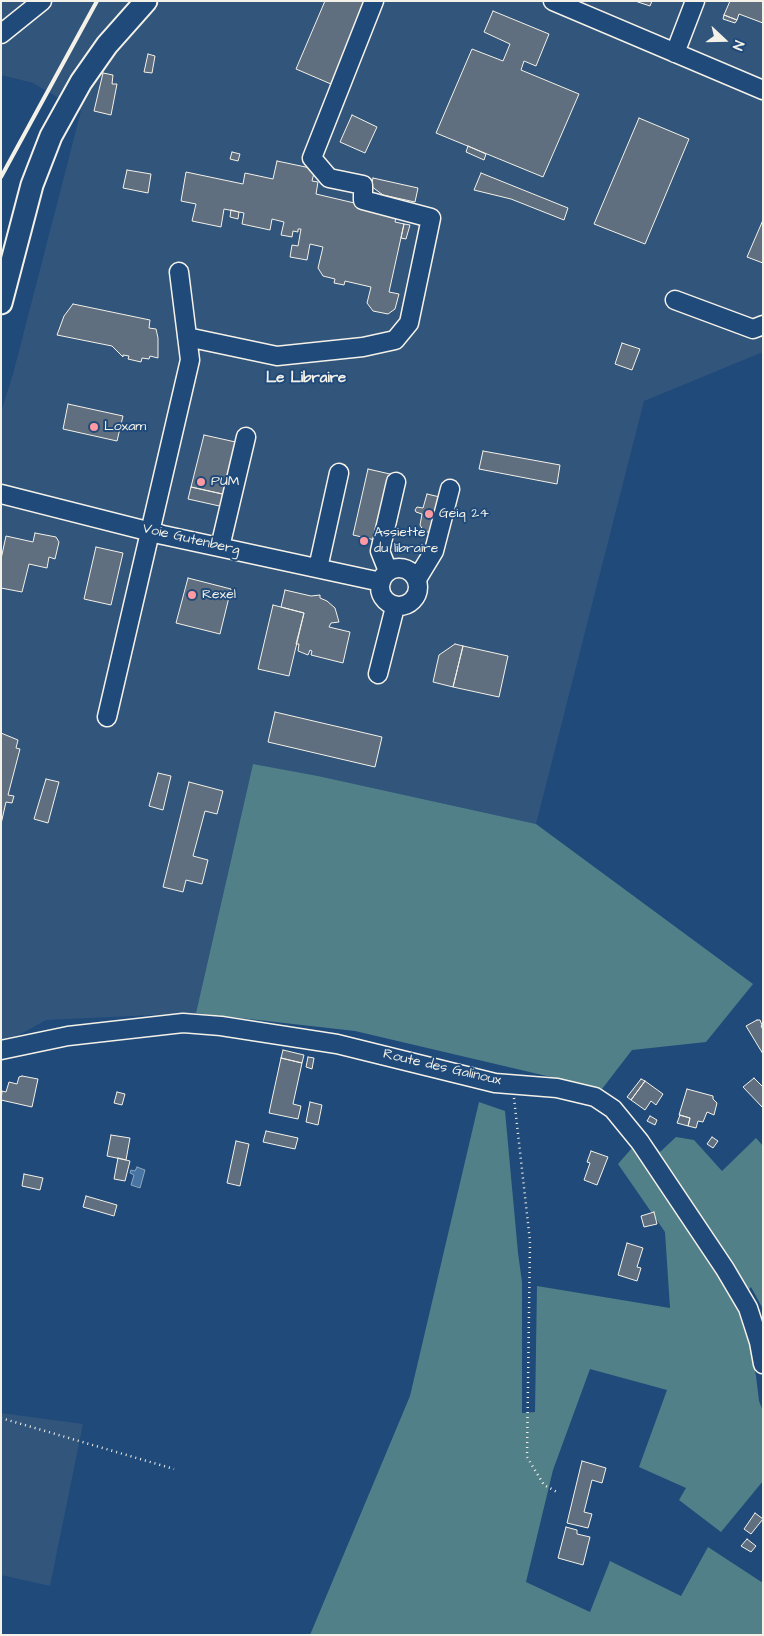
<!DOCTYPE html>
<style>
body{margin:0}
#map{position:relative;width:764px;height:1636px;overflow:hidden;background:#1f4a7a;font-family:"Architects Daughter",sans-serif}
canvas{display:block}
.frame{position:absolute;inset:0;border:2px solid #f4f1e8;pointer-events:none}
.north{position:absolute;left:699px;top:15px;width:50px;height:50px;-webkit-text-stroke:4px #1f4a7a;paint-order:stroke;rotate:111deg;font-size:14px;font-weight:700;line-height:20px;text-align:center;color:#f4f1e8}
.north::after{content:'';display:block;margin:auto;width:18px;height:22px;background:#f4f1e8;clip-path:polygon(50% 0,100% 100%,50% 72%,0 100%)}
</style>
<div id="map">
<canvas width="764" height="1636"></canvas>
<div class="frame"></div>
<div class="north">N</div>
</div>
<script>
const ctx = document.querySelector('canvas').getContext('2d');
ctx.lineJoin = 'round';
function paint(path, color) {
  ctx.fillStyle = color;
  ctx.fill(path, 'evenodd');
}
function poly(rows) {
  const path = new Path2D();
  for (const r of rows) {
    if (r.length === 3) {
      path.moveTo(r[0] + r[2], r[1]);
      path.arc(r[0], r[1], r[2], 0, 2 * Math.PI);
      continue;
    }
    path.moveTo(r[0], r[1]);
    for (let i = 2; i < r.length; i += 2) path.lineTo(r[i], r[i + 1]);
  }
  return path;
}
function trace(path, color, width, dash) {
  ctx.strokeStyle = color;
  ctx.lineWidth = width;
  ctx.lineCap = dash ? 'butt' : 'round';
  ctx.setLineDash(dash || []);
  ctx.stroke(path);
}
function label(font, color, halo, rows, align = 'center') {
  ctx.font = font + ' "Architects Daughter",sans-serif';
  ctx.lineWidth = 4;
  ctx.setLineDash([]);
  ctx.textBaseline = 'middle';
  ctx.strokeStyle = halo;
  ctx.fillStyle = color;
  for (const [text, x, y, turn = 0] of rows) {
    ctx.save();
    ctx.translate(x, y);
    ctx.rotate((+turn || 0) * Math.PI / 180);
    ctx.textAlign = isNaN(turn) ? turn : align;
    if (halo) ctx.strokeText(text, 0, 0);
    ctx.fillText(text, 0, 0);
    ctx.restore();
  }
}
paint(poly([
 [1,1,763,1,763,352,644,401,536,824,318,776,253,764,196,1013,46,1020,1,1045,1,412,13,374,81,111,33,83,1,75],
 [1,1413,83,1424,50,1586,1,1575]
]), '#32557c');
paint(poly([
 [253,764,318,776,536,824,753,984,706,1042,632,1050,602,1089,355,1031,196,1013],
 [479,1102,505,1111,518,1253,522,1282,522,1413,535,1412,537,1286,670,1308,665,1232,618,1164,645,1133,660,1152,676,1137,694,1140,722,1171,756,1138,763,1146,763,1309,751,1287,736,1305,750,1347,756,1376,759,1401,763,1411,763,1481,721,1532,679,1500,686,1488,639,1467,667,1390,590,1369,553,1470,526,1582,590,1612,610,1561,681,1596,708,1547,763,1583,763,1635,310,1635,410,1396]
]), '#518089');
const water = poly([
 [137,1167,145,1170,140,1188,131,1185,134,1175,130,1173,131,1170,135,1171,137,1167]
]);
paint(water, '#4874a3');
trace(water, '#8da6bf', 1);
const building = poly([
 [325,1,364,1,360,13,366,16,349,42,331,84,296,69,325,1],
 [635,1,652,1,650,6,635,1],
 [730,1,763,1,763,23,739,14,737,20,724,15,730,1],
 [493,11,549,34,536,66,524,61,521,70,579,94,543,177,436,133,472,49,503,61,510,44,484,32,493,11],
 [724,15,737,20,735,23,723,19,724,15],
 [148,54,155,56,152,73,144,72,148,54],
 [103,73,113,75,112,84,117,84,111,115,94,111,103,73],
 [352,115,377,127,365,153,340,142,352,115],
 [639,118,689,139,645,244,594,224,639,118],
 [468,146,486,154,484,160,466,152,468,146],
 [232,152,240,154,238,161,230,159,232,152],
 [277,161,315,169,312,181,318,182,316,194,397,213,395,222,404,224,389,292,399,294,395,309,388,314,373,311,367,303,371,287,345,281,344,285,334,283,335,279,323,276,318,268,323,247,310,244,307,260,290,257,292,245,298,246,301,229,298,229,298,232,293,231,292,237,281,235,284,222,272,219,270,230,242,224,244,213,224,209,221,227,192,221,196,204,181,201,186,172,243,184,245,173,273,179,277,161],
 [127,170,151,174,148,193,123,188,127,170],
 [481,173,568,208,564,220,511,199,474,190,481,173],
 [373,178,418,188,415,202,383,195,371,186,373,178],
 [231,210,239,212,238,219,230,217,231,210],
 [763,220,763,263,747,257,763,220],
 [404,224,410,225,406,239,401,238,404,224],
 [73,304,150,320,149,328,156,329,158,338,158,358,150,356,149,359,142,358,141,362,128,359,129,356,123,355,123,357,112,346,57,335,64,316,73,304],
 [622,343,640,349,632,370,615,364,622,343],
 [68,404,123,416,117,441,63,429,68,404],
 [204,435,240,443,227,495,191,487,204,435],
 [483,451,560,465,557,484,479,469,483,451],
 [368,469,390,474,375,540,353,535,368,469],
 [191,487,227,495,224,507,188,499,191,487],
 [427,494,444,498,431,532,427,532,423,530,420,525,422,514,416,512,415,510,417,507,423,508,427,494],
 [35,533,56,537,59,542,55,559,49,557,47,568,29,564,22,592,1,588,1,559,6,536,33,542,35,533],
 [96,547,123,553,111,605,84,599,96,547],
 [188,578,231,589,220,634,176,623,188,578],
 [285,590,311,596,320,595,320,598,327,601,335,608,339,622,331,623,329,627,350,632,343,663,311,655,312,651,310,650,308,655,298,651,299,644,296,644,304,613,281,607,285,590],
 [273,605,304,613,289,676,258,669,273,605],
 [455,644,463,646,453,687,433,682,439,655,455,644],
 [463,646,508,656,499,697,453,687,463,646],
 [275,712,382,737,375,767,268,742,275,712],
 [1,733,18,740,16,748,20,749,8,795,14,796,12,803,6,802,1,824,1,733],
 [158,773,171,776,163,810,149,806,158,773],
 [46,779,59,782,48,823,34,819,46,779],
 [189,782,223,791,217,814,205,811,193,856,208,860,202,884,186,880,183,892,163,887,189,782],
 [757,1020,760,1020,762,1025,761,1026,763,1030,763,1054,746,1026,757,1020],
 [283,1050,304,1055,302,1063,281,1058,283,1050],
 [308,1057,314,1058,312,1069,306,1067,308,1057],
 [281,1058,302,1063,293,1104,301,1106,298,1119,269,1113,281,1058],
 [22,1076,38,1079,32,1107,1,1100,2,1091,6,1092,9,1082,17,1084,19,1077,22,1076],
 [754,1078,763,1087,763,1108,743,1087,754,1078],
 [641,1079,645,1081,631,1100,627,1097,641,1079],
 [645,1081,663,1094,656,1105,651,1101,645,1110,631,1100,645,1081],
 [687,1089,713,1096,713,1099,717,1103,714,1115,707,1112,703,1122,698,1121,696,1128,688,1126,690,1118,679,1115,687,1089],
 [117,1092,125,1094,122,1105,114,1103,117,1092],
 [310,1102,322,1105,318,1125,306,1122,310,1102],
 [680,1115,690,1118,688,1126,677,1123,680,1115],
 [650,1116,657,1120,655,1125,647,1121,650,1116],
 [266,1131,298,1138,295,1149,263,1142,266,1131],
 [111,1135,130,1138,126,1160,107,1156,111,1135],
 [712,1137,718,1141,713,1148,707,1144,712,1137],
 [236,1141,249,1144,240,1186,227,1183,236,1141],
 [591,1151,608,1157,597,1185,584,1180,590,1163,587,1162,591,1151],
 [118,1158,130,1161,125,1181,114,1179,118,1158],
 [24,1174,43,1178,40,1190,22,1186,24,1174],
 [86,1196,117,1205,114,1216,83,1207,86,1196],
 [654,1212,657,1224,644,1227,641,1216,654,1212],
 [627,1243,643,1248,637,1267,641,1268,637,1281,618,1275,627,1243],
 [582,1461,606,1468,602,1483,592,1480,584,1512,592,1514,588,1528,567,1523,582,1461],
 [755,1513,763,1519,751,1534,744,1529,755,1513],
 [566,1527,577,1530,577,1534,590,1537,583,1565,558,1558,566,1527],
 [747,1539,756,1546,751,1552,741,1546,747,1539]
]);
paint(building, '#5f6f7f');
trace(building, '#f4f1e8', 1);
const minor = poly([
 [553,1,763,90],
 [1,34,42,1],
 [675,53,695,1],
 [675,300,753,329,763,325],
 [187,337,277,356,363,347,395,340,409,323,431,218,363,200,363,185,329,178,312,158,374,1],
 [1,494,163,535,381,582],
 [220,547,246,437],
 [399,587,19],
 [318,568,339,473],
 [388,571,380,551,396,482],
 [417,579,434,551,450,489],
 [378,674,395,607],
 [107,717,190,360,179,272],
 [1,1050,68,1036,183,1023,221,1026,337,1044,495,1083,557,1088,595,1097,613,1109,640,1142,725,1269,748,1308,759,1342,763,1364]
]);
const major = poly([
 [1,303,32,185,51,136,81,82,107,45,146,1]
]);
trace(minor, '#f4f1e8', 21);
trace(major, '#f4f1e8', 25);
trace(poly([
 [514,1098,530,1241,527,1457,544,1485,557,1492],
 [1,1418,174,1469]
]), '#f4f1e8', 2.5, [1, 4]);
trace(minor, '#1f4a7a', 18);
trace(major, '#1f4a7a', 21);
trace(poly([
 [1,177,97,1]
]), '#f4f1e8', 4);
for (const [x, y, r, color] of [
 [94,427,5,"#ff9aa2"],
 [201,482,5,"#ff9aa2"],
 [429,514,5,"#ff9aa2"],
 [364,541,5,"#ff9aa2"],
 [192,595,5,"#ff9aa2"]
]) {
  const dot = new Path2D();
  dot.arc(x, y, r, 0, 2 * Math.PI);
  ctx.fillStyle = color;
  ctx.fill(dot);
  trace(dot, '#1f4a7a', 2);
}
label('14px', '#f4f1e8', '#1f4a7a', [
 ["Loxam",104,427],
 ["PUM",211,482],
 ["Geiq 24",439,514],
 ["Assiette",374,533],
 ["du libraire",374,549],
 ["Rexel",202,595]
], 'left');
label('14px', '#f4f1e8', '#1f4a7a', [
 ["Voie Gutenberg",191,540,13],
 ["Route des Galinoux",442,1068,13]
]);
label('bold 15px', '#f4f1e8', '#1f4a7a', [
 ["Le Libraire",306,379]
]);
</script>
